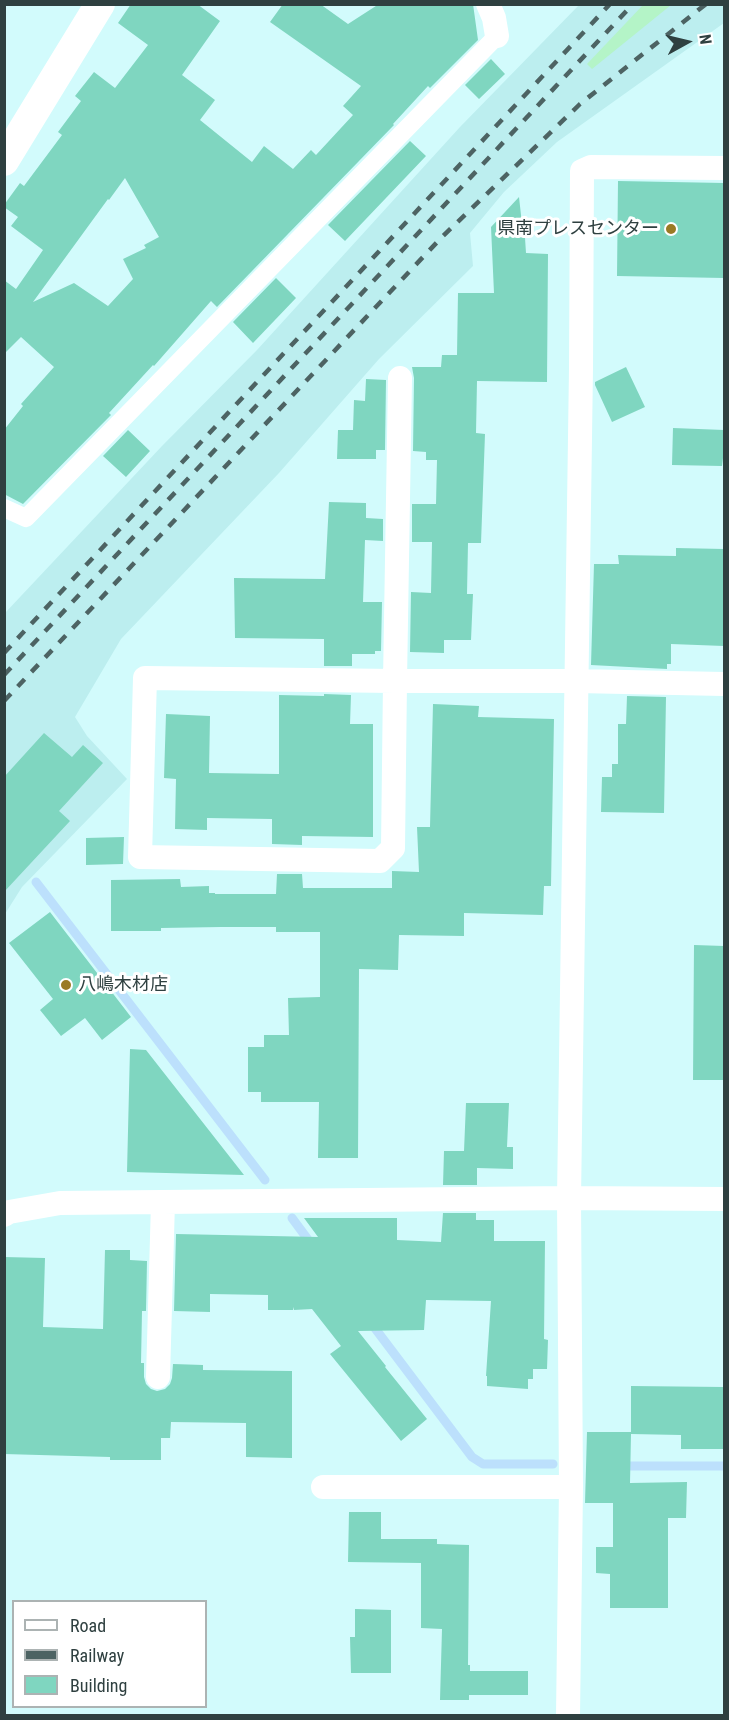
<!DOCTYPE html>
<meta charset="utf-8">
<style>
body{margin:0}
#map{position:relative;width:729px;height:1720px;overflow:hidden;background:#d2fbfc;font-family:"Roboto Condensed",sans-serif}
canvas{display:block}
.frame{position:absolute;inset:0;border:6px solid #2f4040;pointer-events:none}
.legend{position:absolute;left:12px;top:1600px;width:195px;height:108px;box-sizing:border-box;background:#fff;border:2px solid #acb3b3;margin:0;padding:8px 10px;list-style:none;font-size:18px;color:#2f4040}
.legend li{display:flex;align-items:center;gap:12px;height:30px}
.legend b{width:30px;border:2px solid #acb3b3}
.north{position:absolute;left:657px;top:12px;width:60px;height:60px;-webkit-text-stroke:4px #fff;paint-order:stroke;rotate:82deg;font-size:16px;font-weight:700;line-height:24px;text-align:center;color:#2f4040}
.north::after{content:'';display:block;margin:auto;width:21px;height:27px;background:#2f4040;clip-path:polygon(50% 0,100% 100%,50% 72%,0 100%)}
</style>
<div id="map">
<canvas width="729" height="1720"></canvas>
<div class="frame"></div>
<ul class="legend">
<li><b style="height:8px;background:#fff"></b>Road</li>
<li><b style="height:8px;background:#4d6363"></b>Railway</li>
<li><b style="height:16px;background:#7fd6c0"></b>Building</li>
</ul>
<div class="north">N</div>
</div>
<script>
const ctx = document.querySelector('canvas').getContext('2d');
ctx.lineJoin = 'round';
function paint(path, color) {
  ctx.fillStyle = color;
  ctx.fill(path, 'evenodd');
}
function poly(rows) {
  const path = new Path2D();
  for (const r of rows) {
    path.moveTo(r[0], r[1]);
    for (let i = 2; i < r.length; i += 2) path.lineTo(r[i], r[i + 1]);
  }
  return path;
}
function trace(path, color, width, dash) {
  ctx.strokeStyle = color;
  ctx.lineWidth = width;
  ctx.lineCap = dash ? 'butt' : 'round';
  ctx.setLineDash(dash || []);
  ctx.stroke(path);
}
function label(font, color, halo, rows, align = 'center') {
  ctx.font = font + ' "Roboto Condensed","Noto Sans JP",sans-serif';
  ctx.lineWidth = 6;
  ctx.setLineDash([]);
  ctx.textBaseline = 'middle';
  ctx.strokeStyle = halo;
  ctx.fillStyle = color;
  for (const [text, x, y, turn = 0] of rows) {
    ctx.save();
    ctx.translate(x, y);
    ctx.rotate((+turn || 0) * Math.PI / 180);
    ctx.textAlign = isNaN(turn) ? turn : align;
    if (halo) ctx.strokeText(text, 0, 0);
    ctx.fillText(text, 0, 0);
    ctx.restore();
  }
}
paint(poly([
 [579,5,724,5,724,23,557,142,504,192,470,233,473,266,379,359,279,473,121,639,75,717,87,736,127,779,22,887,5,914,5,613,162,446,257,350,460,127]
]), '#bceeef');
paint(poly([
 [643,5,671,5,592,69,587,64]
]), '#b4f4c7');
trace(poly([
 [36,882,265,1180],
 [292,1218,312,1245],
 [371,1323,472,1457,483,1464,553,1464],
 [619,1466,724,1466]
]), '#bce0fc', 9);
paint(poly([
 [131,4,197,4,220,21,182,75,215,100,200,120,252,162,264,146,293,169,311,150,316,155,353,115,343,106,361,86,270,22,283,4,320,4,348,24,379,4,473,4,478,40,430,88,428,86,393,124,394,125,217,307,211,301,154,366,153,365,109,413,111,415,23,504,4,494,4,430,23,406,21,404,54,367,21,337,4,354,4,280,16,289,43,250,11,226,18,217,4,207,4,205,20,183,24,186,62,135,58,132,81,101,75,96,94,72,115,88,148,45,118,23],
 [125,178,159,237,144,245,146,248,123,259,133,279,108,306,74,283,33,302,108,199,109,200],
 [491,59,505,74,479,99,465,85],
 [410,141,426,156,345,241,328,225],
 [618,181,724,183,724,278,617,276],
 [519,197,522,224,524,223,526,253,548,254,547,382,477,381,476,433,485,434,481,543,468,543,467,594,473,594,471,640,444,640,444,653,410,652,411,592,431,593,432,542,412,542,412,504,436,504,437,460,426,460,426,452,413,451,414,378,412,367,441,367,442,355,457,355,458,293,494,293,491,227],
 [276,278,296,298,253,343,233,322],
 [626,367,645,407,612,422,595,385,595,382],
 [366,379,386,380,385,450,376,450,376,459,337,459,338,430,353,430,354,400,365,401],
 [673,428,724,430,724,458,723,458,722,466,672,465],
 [128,430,150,451,126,477,103,456],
 [329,502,366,503,366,518,383,519,383,541,365,540,363,602,382,602,381,651,375,651,375,654,352,654,352,666,324,666,324,639,235,638,234,578,325,579],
 [676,548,724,549,724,646,671,644,671,664,667,664,667,669,591,665,594,564,619,564,618,555,676,556],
 [324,694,351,695,350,724,373,724,373,837,302,836,302,845,272,844,272,819,207,818,207,830,175,829,176,779,164,778,166,714,210,716,209,773,279,774,279,695,324,696],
 [627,696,666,697,664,813,601,812,602,777,612,777,612,764,618,764,618,724,626,724],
 [433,704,479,706,478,717,554,719,551,886,544,886,543,915,464,913,464,936,399,935,398,970,359,969,358,1158,318,1158,319,1102,261,1102,261,1092,248,1092,248,1047,264,1047,264,1035,289,1035,288,998,320,997,320,932,276,932,276,927,221,927,161,928,161,931,111,931,111,880,180,879,181,887,209,886,209,893,215,893,215,894,276,894,277,874,302,874,303,888,392,888,392,871,419,872,417,827,430,827],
 [44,733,72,757,83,745,103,763,59,811,70,821,4,892,4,777],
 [124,837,123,864,86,865,86,838],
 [50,912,131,1017,102,1040,85,1018,61,1036,40,1010,53,999,9,943],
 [694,945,724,946,724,1080,693,1080],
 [130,1049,146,1050,244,1175,127,1172],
 [466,1103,509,1103,507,1147,513,1147,513,1169,477,1168,477,1185,443,1185,444,1151,464,1151],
 [443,1213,476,1213,476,1220,494,1220,494,1241,545,1241,544,1339,548,1340,547,1369,533,1369,533,1379,528,1379,528,1389,487,1386,487,1376,486,1376,491,1301,426,1300,424,1330,358,1331,386,1366,385,1367,427,1419,401,1441,330,1354,341,1346,312,1309,294,1310,293,1307,293,1310,268,1310,268,1295,210,1294,210,1312,174,1311,176,1234,318,1237,304,1218,397,1218,397,1240,441,1242],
 [105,1250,130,1250,130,1260,147,1261,146,1311,142,1311,141,1363,144,1363,144,1377,146,1384,151,1389,157,1391,165,1389,170,1384,172,1378,173,1364,203,1365,203,1370,292,1371,292,1458,246,1457,246,1423,171,1422,170,1438,161,1438,161,1460,110,1460,110,1457,4,1454,4,1257,45,1258,43,1327,103,1329],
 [631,1386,724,1387,724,1449,681,1449,681,1435,631,1434,630,1483,687,1482,686,1518,668,1518,668,1608,610,1608,610,1574,596,1573,596,1547,613,1547,613,1503,585,1503,587,1432,631,1432],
 [349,1512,381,1512,381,1539,437,1539,437,1544,469,1545,468,1665,470,1665,470,1671,528,1671,528,1695,469,1695,469,1700,440,1700,442,1629,421,1628,421,1563,348,1562],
 [355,1609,391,1610,391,1673,351,1673,350,1637,355,1637]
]), '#7fd6c0');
trace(poly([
 [4,508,26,518,497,36]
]), '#fff', 18);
trace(poly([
 [488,4,494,18,497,36],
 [400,378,395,681,393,848,380,861,140,857,145,678,395,681,576,681,724,684],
 [4,1215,9,1212,60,1203,569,1198,724,1199],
 [158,1377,163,1202],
 [323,1487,571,1487],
 [568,1716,571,1487,569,1198,581,368,582,171,591,167,724,168]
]), '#fff', 24);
trace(poly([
 [4,161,100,4]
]), '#fff', 30);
trace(poly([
 [4,653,610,4],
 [4,675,633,4],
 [4,701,441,238,580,104,706,4]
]), '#4d6363', 4.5, [10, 10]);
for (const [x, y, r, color] of [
 [671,229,6,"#9a7a24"],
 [66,985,6,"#9a7a24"]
]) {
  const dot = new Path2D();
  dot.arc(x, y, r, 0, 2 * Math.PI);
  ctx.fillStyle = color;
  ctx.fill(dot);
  trace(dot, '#fff', 2);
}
label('18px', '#2f4040', '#fff', [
 ["県南プレスセンター",659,229],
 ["八嶋木材店",78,985,"left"]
], 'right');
</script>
